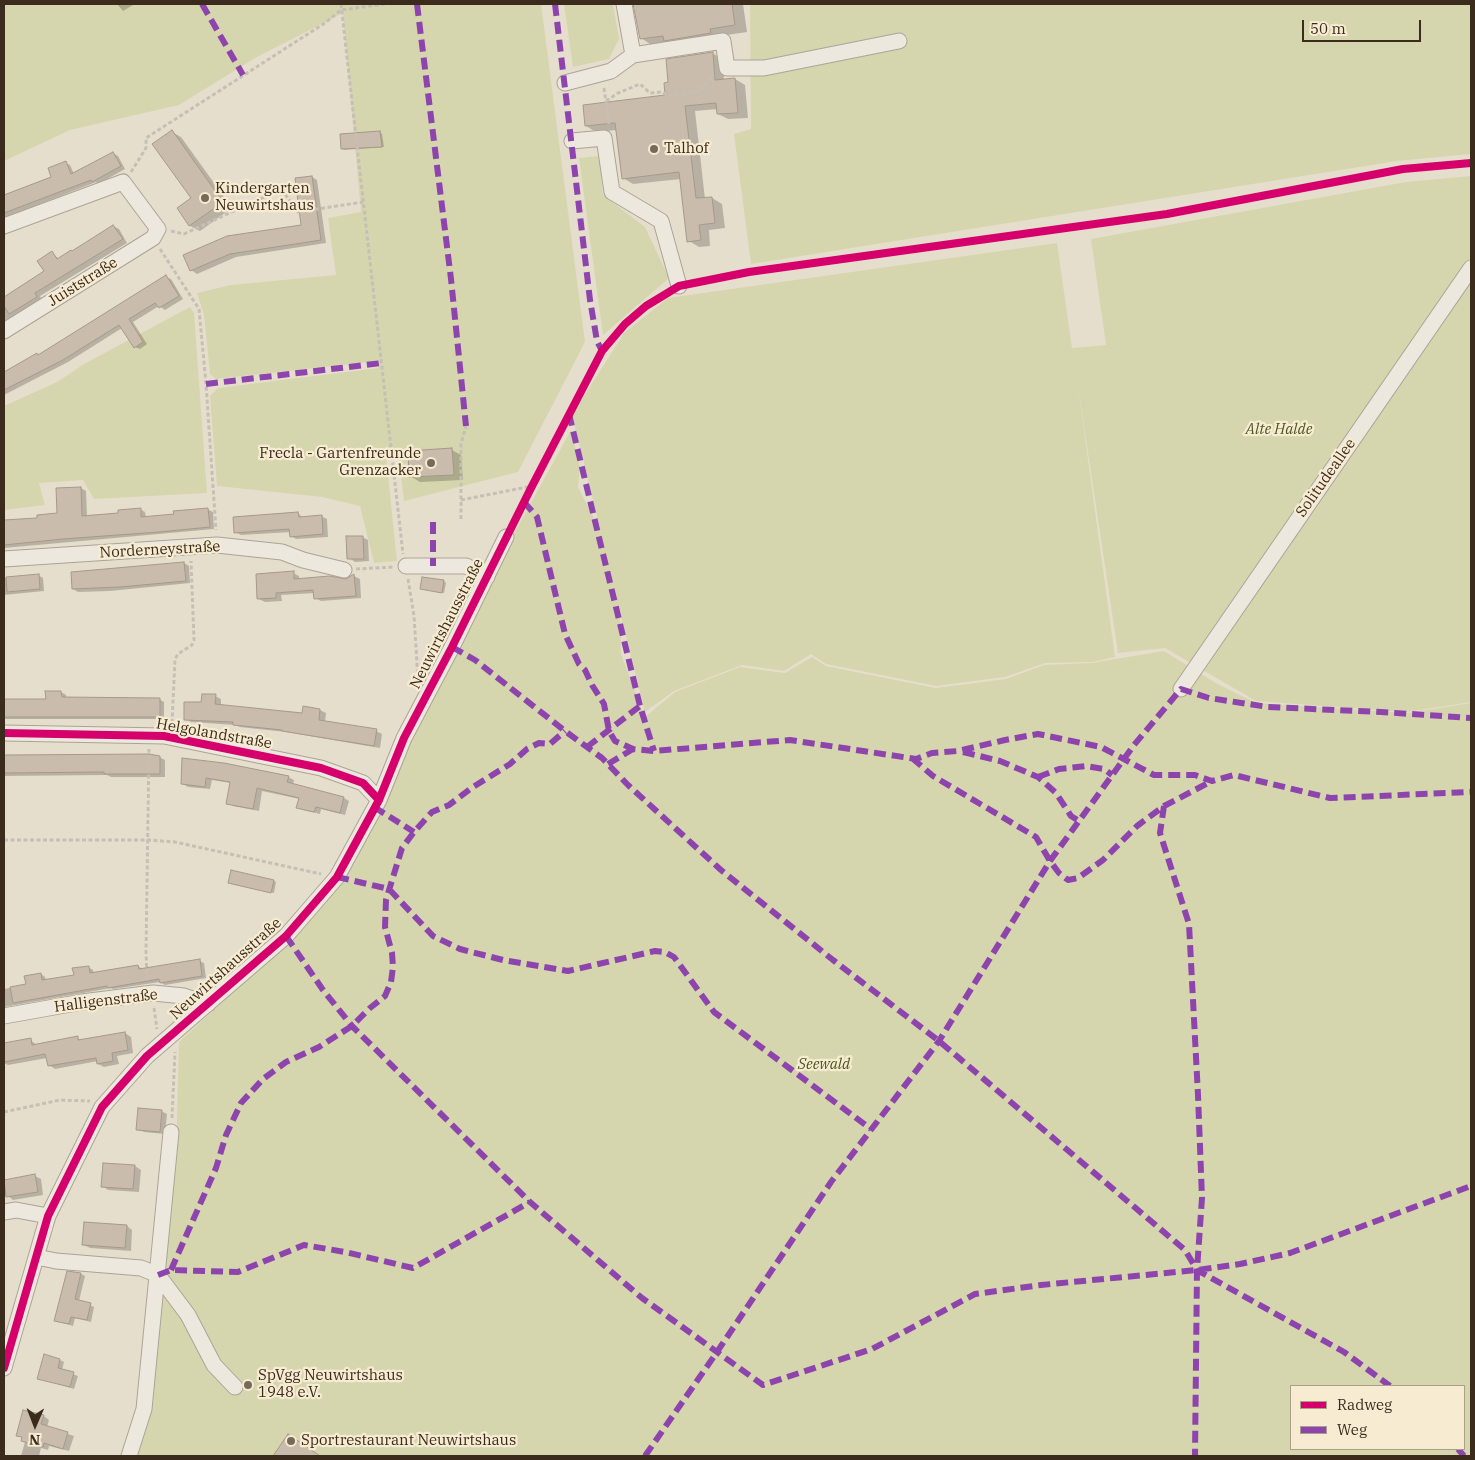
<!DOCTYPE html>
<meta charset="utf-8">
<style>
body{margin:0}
#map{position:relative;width:1475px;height:1460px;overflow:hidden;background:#e6decc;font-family:"IBM Plex Serif",serif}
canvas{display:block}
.frame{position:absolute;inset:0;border:5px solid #3a2b1d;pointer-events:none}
.legend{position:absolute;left:1290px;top:1385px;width:175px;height:65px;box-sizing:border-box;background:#f7ecd2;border:1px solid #ab9f8a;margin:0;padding:6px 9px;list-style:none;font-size:15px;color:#3a2b1d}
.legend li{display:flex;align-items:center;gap:10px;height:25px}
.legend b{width:25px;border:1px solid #ab9f8a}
.north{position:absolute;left:10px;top:1400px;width:50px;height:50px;-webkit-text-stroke:4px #f7ecd2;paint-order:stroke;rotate:181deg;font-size:14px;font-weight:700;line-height:20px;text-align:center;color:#3a2b1d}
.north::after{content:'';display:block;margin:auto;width:18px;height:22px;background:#3a2b1d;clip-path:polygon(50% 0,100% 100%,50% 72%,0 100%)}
.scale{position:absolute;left:1302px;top:20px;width:119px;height:22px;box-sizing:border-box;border:2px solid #3a2b1d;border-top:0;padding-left:6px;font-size:15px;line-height:18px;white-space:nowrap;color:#3a2b1d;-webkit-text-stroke:4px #f7ecd2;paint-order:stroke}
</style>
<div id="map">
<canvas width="1475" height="1460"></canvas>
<div class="frame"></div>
<ul class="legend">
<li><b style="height:6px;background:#d6006c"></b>Radweg</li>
<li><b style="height:6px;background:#8e44ad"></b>Weg</li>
</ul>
<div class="north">N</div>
<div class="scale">50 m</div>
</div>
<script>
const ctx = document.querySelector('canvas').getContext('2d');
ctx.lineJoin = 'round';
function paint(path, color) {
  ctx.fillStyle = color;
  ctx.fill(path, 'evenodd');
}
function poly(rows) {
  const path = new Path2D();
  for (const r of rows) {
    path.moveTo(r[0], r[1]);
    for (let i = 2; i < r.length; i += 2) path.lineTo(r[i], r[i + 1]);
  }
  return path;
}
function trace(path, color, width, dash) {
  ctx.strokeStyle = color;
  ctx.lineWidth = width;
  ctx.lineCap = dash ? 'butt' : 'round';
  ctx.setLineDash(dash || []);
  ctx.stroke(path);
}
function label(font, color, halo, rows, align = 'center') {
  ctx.font = font + ' "IBM Plex Serif",serif';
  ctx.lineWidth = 4.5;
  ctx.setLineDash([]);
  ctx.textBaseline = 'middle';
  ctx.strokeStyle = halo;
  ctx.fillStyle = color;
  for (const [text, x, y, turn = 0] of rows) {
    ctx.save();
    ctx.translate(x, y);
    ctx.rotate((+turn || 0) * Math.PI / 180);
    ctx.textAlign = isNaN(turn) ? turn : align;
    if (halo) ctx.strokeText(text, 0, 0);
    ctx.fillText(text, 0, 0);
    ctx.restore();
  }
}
paint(poly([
 [4,4,541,4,585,342,518,472,404,501,399,457,385,446,397,561,374,563,360,506,322,497,217,486,210,396,218,388,378,368,377,361,216,379,210,374,204,315,197,293,231,285,336,275,328,218,361,212,343,13,255,58,179,105,70,130,4,161],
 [564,4,613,4,619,39,609,59,573,67],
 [750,4,1471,4,1471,154,1397,161,751,264,734,134,751,129],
 [599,156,603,195,645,227,669,278,603,335,579,158],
 [1471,176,1471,702,1406,712,1256,701,1165,648,1118,653,1078,386,1115,657,1092,662,1045,663,1005,677,936,686,826,664,811,654,784,671,742,665,674,691,645,712,620,613,621,654,645,717,675,692,740,667,785,673,812,657,826,666,936,688,1006,679,1044,665,1091,663,1164,651,1216,683,1256,703,1407,713,1471,703,1471,1456,133,1456,176,1155,179,1042,292,938,342,879,409,739,511,539,571,430,580,467,578,487,601,532,572,415,624,333,668,298,1057,243,1072,348,1106,345,1091,239,1406,182],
 [1291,1386,1464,1386,1464,1449,1291,1449],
 [190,307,194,313,207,493,94,499,83,480,39,483,45,505,4,510,4,406,57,382,84,364]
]), '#d6d6ae');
paint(poly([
 [117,4,132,4,133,5,123,11],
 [635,4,743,4,747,32,653,46,641,38],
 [712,53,723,59,724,80,735,79,745,85,748,118,728,119,718,114,718,109,695,111,705,199,712,198,722,204,725,228,709,230,710,246,699,247,689,241,681,179,633,184,623,178,617,130,596,132,586,126,667,97,669,83],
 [172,132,181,137,232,208,200,231,190,226,178,209,193,199],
 [380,132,382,134,384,147,344,150,342,148],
 [113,153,118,156,125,169,98,184,96,182,4,218,4,196,53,177,65,163,70,165,74,174],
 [312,177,317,180,326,243,236,257,197,274,191,270,185,256,303,226],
 [113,226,119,229,127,243,40,296,42,300,4,325,4,298,46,272,52,253,59,259,72,252],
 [166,277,171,279,183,299,165,310,159,306,133,322,147,344,140,349,135,347,122,328,68,362,4,395,4,373,37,354,39,356],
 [452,450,461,455,463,480,420,482,410,476],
 [81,488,86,491,87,516,120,514,140,509,145,512,146,517,175,515,207,509,213,512,214,529,4,548,4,521,38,519,58,514],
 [298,513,303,518,321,516,327,519,328,537,296,539,291,536,291,532,241,535,235,532],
 [362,537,368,540,369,561,355,562,349,558],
 [184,563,189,566,190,583,110,591,78,592,73,589],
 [293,573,299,576,299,579,347,580,354,576,360,579,361,598,321,601,315,598,315,593,281,595,282,601,265,602,259,599],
 [38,575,43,578,44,591,4,595,4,578],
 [444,581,446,583,444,593,421,588],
 [61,692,66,695,66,699,159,699,164,702,164,719,4,719,4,701,47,700],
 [215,696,221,699,221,706,303,714,304,707,320,710,326,713,325,722,376,731,382,734,380,748,286,732,240,727,235,725,191,722,185,719,202,704],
 [86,755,159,757,165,760,165,777,111,777,107,775,4,776,4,756],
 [184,759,288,777,294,780,293,784,344,798,349,801,345,815,321,809,320,814,303,810,298,807,300,799,262,791,259,811,233,806,228,803,231,783,212,780,210,789,188,787,183,784],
 [232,871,274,881,276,882,274,893,232,884],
 [199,961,204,963,206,978,165,985,160,982,113,989,111,988,4,1007,4,989,27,985,41,974,45,977,46,981,75,976,88,967,93,970,94,974,138,966,142,969],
 [125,1033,131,1037,133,1053,117,1056,119,1064,104,1067,98,1064,98,1061,55,1069,49,1065,47,1058,8,1065,4,1063,4,1045,30,1040,37,1045,77,1038,83,1041],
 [161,1111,167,1114,165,1134,144,1132,138,1129],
 [104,1164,135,1166,141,1170,139,1192,108,1190,102,1186],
 [35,1176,41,1179,43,1195,13,1200,7,1195,4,1196,4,1181],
 [127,1226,132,1230,131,1251,90,1248,84,1245],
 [81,1274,85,1276,79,1301,94,1307,91,1322,75,1318,73,1326,59,1322,55,1320],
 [60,1360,64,1362,62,1370,78,1376,74,1389,39,1378],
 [24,1411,44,1416,49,1420,47,1427,74,1436,69,1451,49,1446,48,1450,41,1448,39,1456,21,1456,25,1442,23,1438,17,1435],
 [289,1436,301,1443,320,1456,274,1456]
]), '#0003');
const building = poly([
 [633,4,732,4,735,25,710,29,711,33,664,41,663,36,640,39,633,4],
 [713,52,715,80,735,78,738,113,717,114,716,103,685,106,696,198,712,197,715,223,699,225,701,240,687,242,679,172,622,179,615,123,585,126,583,105,665,95,664,83,668,82,666,59,713,52],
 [172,130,223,202,189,226,177,208,191,198,152,144,172,130],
 [380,131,382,147,341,149,340,134,380,131],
 [113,152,121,166,92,182,91,180,4,213,4,195,51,177,48,168,66,161,71,174,113,152],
 [312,176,321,240,230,254,190,271,183,255,227,236,301,225,295,178,312,176],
 [113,225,123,239,35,293,37,297,9,314,4,306,4,297,44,271,37,261,52,251,57,259,71,250,72,251,113,225],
 [166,275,179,296,159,308,155,303,129,319,143,342,134,348,119,325,63,360,4,390,4,372,37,353,38,355,166,275],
 [452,448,454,475,409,477,408,451,452,448],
 [81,487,82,516,118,513,118,510,141,508,141,517,174,514,173,511,208,508,210,527,159,532,63,539,4,545,4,520,37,518,37,515,57,513,56,488,81,487],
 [298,512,299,517,322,515,323,534,290,537,289,529,234,533,233,517,298,512],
 [346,536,363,536,364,559,347,559,346,536],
 [184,562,186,581,120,587,72,589,71,572,184,562],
 [294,571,294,579,330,576,346,579,354,574,356,596,314,599,313,590,276,593,276,598,257,599,256,574,294,571],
 [39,574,40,589,7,592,6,577,39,574],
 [422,577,444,580,442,593,420,589,422,577],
 [45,691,61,691,62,697,160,698,160,717,4,717,4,699,46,699,45,691],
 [202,694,216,694,215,704,302,713,303,706,320,709,319,720,377,729,374,746,282,731,282,730,233,725,233,722,184,720,184,702,201,702,202,694],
 [149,754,160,756,160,774,104,774,104,772,4,773,4,755,149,754],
 [182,758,224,763,289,776,287,782,344,797,340,813,316,807,314,812,296,808,299,798,257,788,253,809,226,804,230,782,206,778,205,787,181,784,182,758],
 [231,870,274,880,271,893,228,883,231,870],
 [200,959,202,976,160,983,159,979,108,988,107,986,13,1003,10,987,26,984,24,976,41,973,42,980,74,975,72,968,89,966,90,973,138,965,139,969,200,959],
 [125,1032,128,1050,112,1053,113,1061,97,1064,96,1058,48,1066,45,1054,4,1062,4,1043,31,1038,32,1045,78,1036,78,1040,125,1032],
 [138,1108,162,1110,160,1132,136,1130,138,1108],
 [103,1163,135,1165,133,1189,101,1187,103,1163],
 [35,1174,38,1192,6,1197,4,1180,35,1174],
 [84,1222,127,1225,125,1248,82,1245,84,1222],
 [67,1271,81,1273,75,1299,91,1303,87,1320,71,1317,69,1324,54,1321,67,1271],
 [44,1354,60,1359,58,1368,74,1372,70,1387,37,1379,44,1354],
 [23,1410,44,1415,41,1424,68,1432,63,1449,44,1443,43,1447,21,1441,22,1437,16,1436,23,1410],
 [288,1434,320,1456,273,1456,288,1434]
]);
paint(building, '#c9bcad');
trace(building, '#a6998b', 1);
const minor = poly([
 [633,55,723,41,727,68,764,68,899,41],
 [565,83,611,71,633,55,624,4],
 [572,141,604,138,612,192,661,221,679,286],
 [4,226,123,182,158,229,153,238,4,331],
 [4,559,217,545,282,552,303,560,344,570],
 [406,566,466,566,487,577],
 [1181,689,1471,268],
 [4,733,164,736,321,768,363,783,379,800],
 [4,1016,82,1002,153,993,184,996,208,1004],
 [4,1212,16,1210,48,1216],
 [37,1257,56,1261,141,1268,158,1275,188,1315,214,1365,235,1387],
 [4,1368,48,1216,102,1107,147,1056,286,936,337,877,379,800,404,738,452,647,506,537],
 [129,1456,144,1409,171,1132]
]);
trace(minor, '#aba396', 17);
trace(poly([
 [341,4,403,554],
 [604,88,609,124],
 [606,101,618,93,640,84,650,93,662,92,668,96,698,91,714,75],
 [131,172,146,148,146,138,325,23,341,10,385,4],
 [171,231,184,234,273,193,285,194,298,212,363,202],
 [160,249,199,309,206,384,216,530],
 [461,500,532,486],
 [461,519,461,444,466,426],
 [356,569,393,567],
 [408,579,414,616,418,680],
 [172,723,175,659,178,654,192,645,194,640,191,561],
 [4,840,149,840,175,842,321,874],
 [147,980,146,951,149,749],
 [154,1008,157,1029],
 [4,1112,60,1100,90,1101],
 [172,1118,175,1052]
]), '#c6bfb5', 3, [4, 2.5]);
trace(minor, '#ede8de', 15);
trace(poly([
 [202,4,243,75],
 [417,4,451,279,466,426],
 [555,4,590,300,597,341,602,351],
 [206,384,382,363],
 [569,414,640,706,654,751],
 [524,502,537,517,565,634,579,664,585,670,592,685,604,704,609,731,615,741,633,749,654,751,790,740,916,759,932,753,958,751,1005,740,1038,734,1101,747,1154,775,1195,775,1212,781,1234,775,1330,798,1471,792],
 [433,522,433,566],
 [452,647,475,660,565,731,602,758,628,785,721,870,833,960,939,1041,1185,1250,1197,1270,1344,1352,1390,1386],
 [587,747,640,706],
 [963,752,1000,761,1038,777,1056,793,1071,816,1079,821],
 [912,758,933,776,1036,837,1050,861,1059,873,1068,880,1078,878,1103,860,1137,826,1164,806,1212,781],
 [608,764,633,749],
 [1038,777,1059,769,1086,766,1104,769,1112,775],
 [1164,806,1160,833,1189,924,1198,1095,1202,1198,1197,1270,1195,1456],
 [374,807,414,832],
 [337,877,389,889,433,936,460,949,503,960,568,971,655,951,665,952,674,957,714,1012,871,1129],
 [286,936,323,990,352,1026,530,1202,642,1298,763,1385,872,1349,975,1294,1041,1285,1197,1270,1240,1264,1290,1253,1471,1186],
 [171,1270,216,1168,226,1135,241,1103,263,1079,286,1062,319,1047,352,1026,370,1008,385,996,391,982,393,967,392,953,385,927,386,900,402,848,414,832,432,812,449,805,473,787,510,764,527,749,539,743,550,744,565,731],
 [158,1275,171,1270,238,1272,304,1245,345,1252,413,1268,530,1202],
 [1458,1449,1464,1456],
 [645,1456,717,1352,831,1182,939,1041,1050,861,1134,745,1181,689,1209,698,1268,707,1381,712,1471,718]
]), '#8e44ad', 6, [12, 6]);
trace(poly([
 [4,733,164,736,321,768,363,783,379,800],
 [4,1368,48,1216,102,1107,147,1056,286,936,337,877,379,800,404,738,452,647,530,490,602,351,625,324,646,306,679,286,749,272,1167,214,1403,169,1471,163]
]), '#d6006c', 8);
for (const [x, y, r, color] of [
 [654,149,5,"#766a5a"],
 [205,198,5,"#766a5a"],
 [431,463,5,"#766a5a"],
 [248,1385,5,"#766a5a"],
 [291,1441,5,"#766a5a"]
]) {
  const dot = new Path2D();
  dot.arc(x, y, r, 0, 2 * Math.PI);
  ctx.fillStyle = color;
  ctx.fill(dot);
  trace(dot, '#f7ecd2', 2);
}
label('15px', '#3a2b1d', '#f7ecd2', [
 ["Talhof",664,149],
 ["Kindergarten",215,189],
 ["Neuwirtshaus",215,206],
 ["Frecla - Gartenfreunde",421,454,"right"],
 ["Grenzacker",421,471,"right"],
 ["SpVgg Neuwirtshaus",258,1376],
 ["1948 e.V.",258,1393],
 ["Sportrestaurant Neuwirtshaus",301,1441]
], 'left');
label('15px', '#3a2b1d', '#f7ecd2', [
 ["Juiststraße",83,282,-32],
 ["Solitudeallee",1326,478,-55],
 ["Norderneystraße",160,550,-3],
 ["Neuwirtshausstraße",447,624,-63],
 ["Helgolandstraße",214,734,10],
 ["Neuwirtshausstraße",226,969,-42],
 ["Halligenstraße",106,1001,-7]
]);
label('italic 15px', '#4b5722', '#f7ecd2', [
 ["Alte Halde",1279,430],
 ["Seewald",824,1065]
]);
</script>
